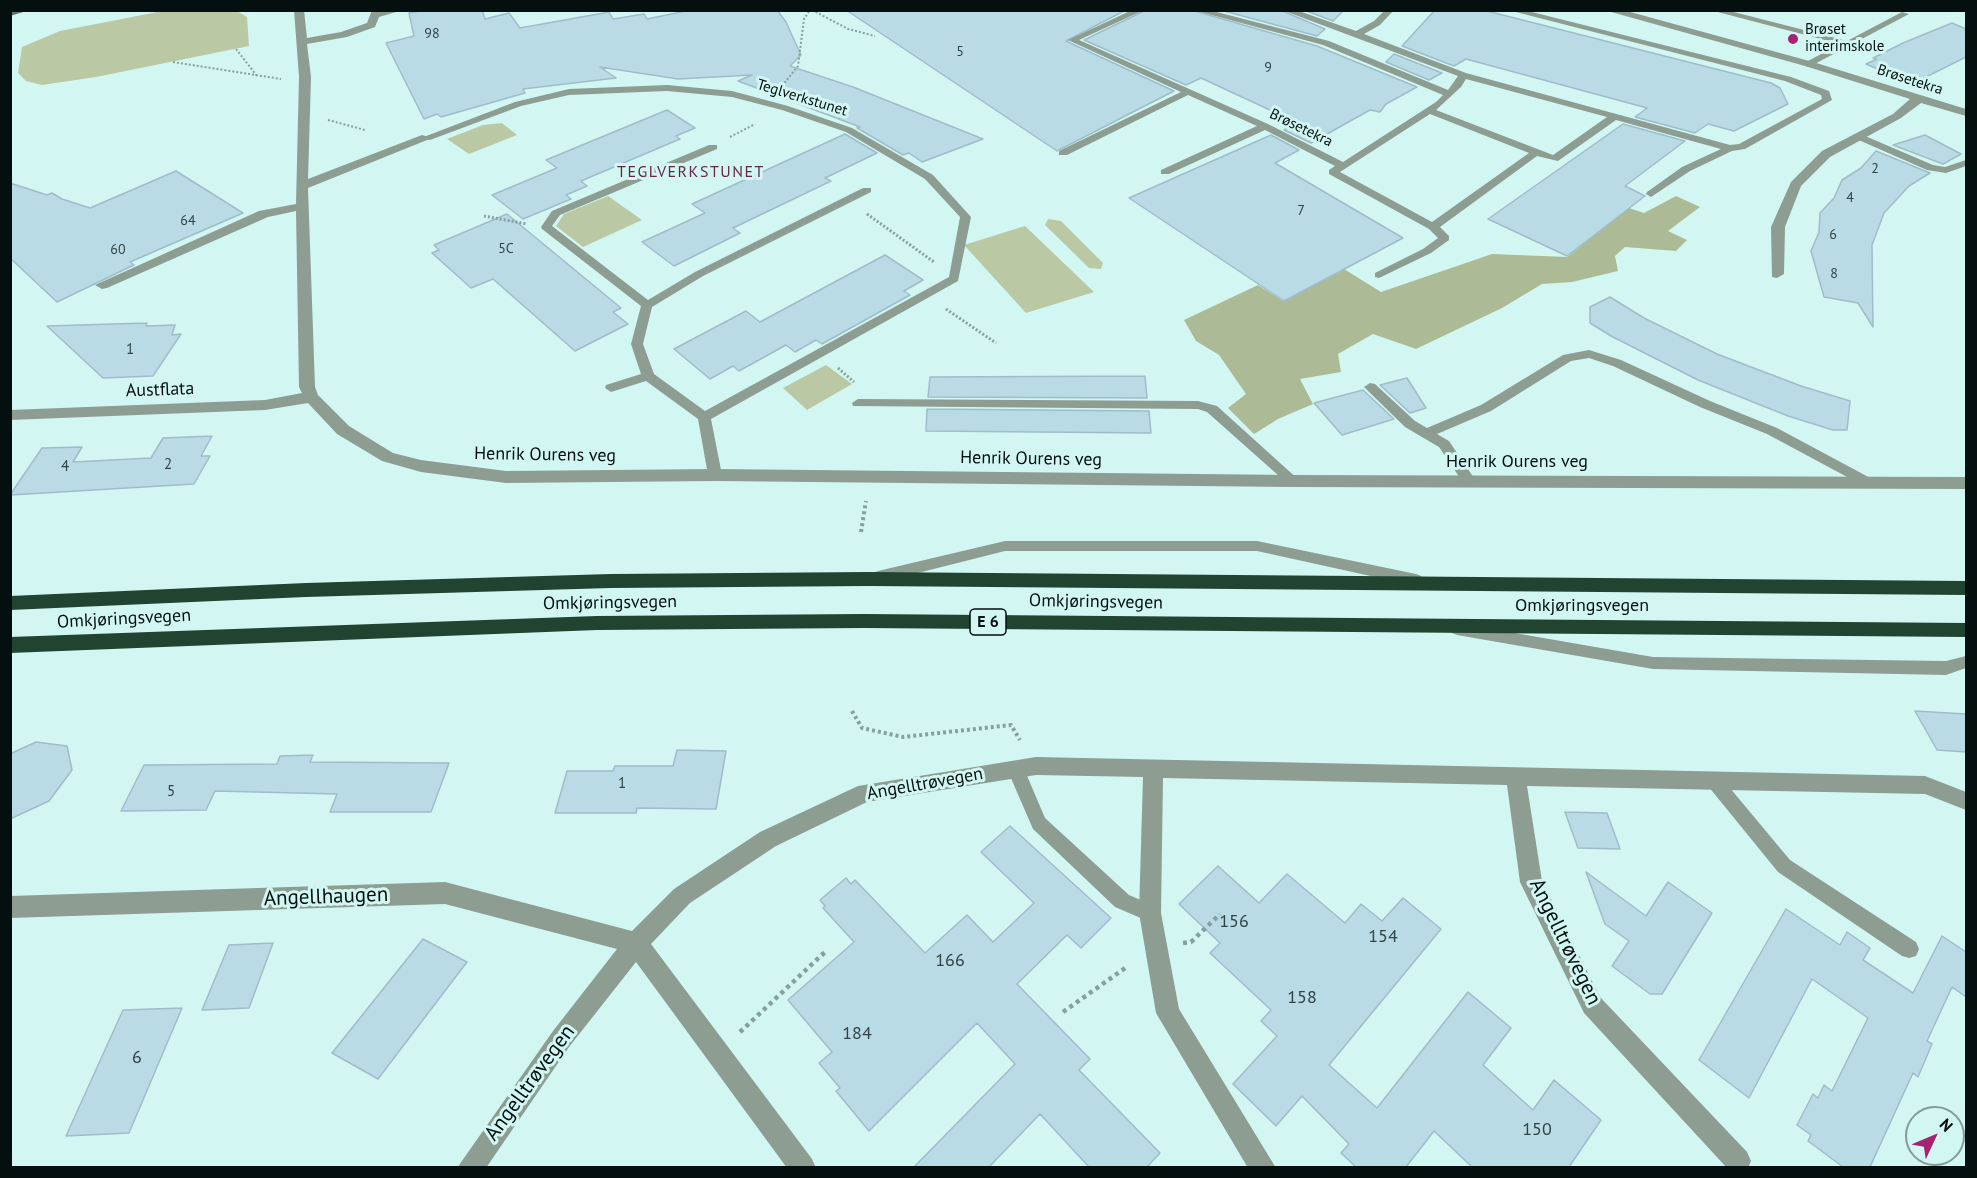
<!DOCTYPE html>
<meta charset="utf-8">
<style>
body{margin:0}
#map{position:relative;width:1977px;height:1178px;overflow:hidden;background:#d2f7f3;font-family:"PT Sans",sans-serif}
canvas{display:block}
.frame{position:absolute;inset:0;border:12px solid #04100f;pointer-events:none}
.north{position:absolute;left:1905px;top:1106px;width:60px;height:60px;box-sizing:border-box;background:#d2f7f3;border:2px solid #809b98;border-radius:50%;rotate:46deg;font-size:16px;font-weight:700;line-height:24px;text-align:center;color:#04100f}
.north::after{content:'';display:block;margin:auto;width:21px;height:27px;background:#a42473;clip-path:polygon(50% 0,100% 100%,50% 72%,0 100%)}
</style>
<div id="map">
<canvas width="1977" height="1178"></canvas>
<div class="frame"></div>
<div class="north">N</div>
</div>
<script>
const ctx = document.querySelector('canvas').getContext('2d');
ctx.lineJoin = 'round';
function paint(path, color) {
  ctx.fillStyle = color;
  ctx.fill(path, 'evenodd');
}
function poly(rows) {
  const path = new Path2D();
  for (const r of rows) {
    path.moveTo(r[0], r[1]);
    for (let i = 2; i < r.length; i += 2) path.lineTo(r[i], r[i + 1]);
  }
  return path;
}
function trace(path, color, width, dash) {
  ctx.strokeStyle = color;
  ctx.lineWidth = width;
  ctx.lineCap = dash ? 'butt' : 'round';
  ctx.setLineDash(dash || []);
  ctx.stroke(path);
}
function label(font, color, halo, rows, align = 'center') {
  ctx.font = font + ' "PT Sans",sans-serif';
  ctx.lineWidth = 6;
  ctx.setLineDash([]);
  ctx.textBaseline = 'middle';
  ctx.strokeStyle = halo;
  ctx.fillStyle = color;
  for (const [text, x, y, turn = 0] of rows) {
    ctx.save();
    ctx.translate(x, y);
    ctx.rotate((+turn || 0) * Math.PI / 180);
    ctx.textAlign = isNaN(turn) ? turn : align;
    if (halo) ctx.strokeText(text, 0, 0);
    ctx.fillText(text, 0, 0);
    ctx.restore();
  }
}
paint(poly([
 [168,10,237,11,247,17,249,46,96,77,42,85,26,81,18,73,22,47,60,31],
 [502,123,517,135,469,154,447,139,483,125],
 [608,196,642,220,583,247,556,226,564,214],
 [1048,219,1061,221,1103,263,1101,269,1089,268,1045,225],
 [1025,226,1094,292,1026,313,964,245],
 [826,365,852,384,807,410,783,388]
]), '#bac8a4');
paint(poly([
 [1676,196,1700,207,1668,231,1687,240,1676,251,1625,247,1615,256,1618,271,1572,282,1542,284,1502,308,1416,349,1373,334,1338,354,1341,372,1300,379,1313,404,1278,419,1254,434,1228,408,1246,394,1219,355,1196,341,1184,320,1258,285,1283,301,1344,269,1381,292,1492,254,1567,257,1629,208,1644,213]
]), '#acbb96');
const building = poly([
 [426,10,482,10,485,19,509,13,520,28,609,12,613,19,644,14,647,19,691,10,777,10,786,22,801,55,790,66,853,87,983,139,922,162,909,153,903,155,857,128,860,127,738,81,752,75,678,79,600,67,616,78,523,89,525,93,441,117,437,114,424,119,386,43,414,36,409,13,426,10],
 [846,10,1126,10,1066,41,1174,91,1057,151,846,10],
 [1146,10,1191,10,1317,46,1417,87,1386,104,1380,112,1370,110,1311,143,1284,130,1298,123,1201,78,1186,85,1084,40,1146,10],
 [1220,10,1280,10,1325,29,1317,36,1220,10],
 [1304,10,1344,10,1333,21,1304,10],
 [1435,10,1483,10,1771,83,1780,88,1788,104,1734,131,1708,124,1695,133,1635,117,1647,108,1466,59,1454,66,1402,46,1435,10],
 [1952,23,1966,29,1966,57,1918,81,1912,78,1906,81,1866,64,1877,59,1873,58,1903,43,1952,23],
 [1394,54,1442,73,1429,80,1386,62,1394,54],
 [667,110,695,128,676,136,680,139,581,181,587,186,566,195,571,199,523,219,492,195,557,168,546,160,667,110],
 [1623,124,1685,141,1625,186,1645,196,1567,256,1488,219,1623,124],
 [845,134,877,153,825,178,831,181,733,228,740,233,674,266,642,242,705,213,692,204,845,134],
 [1271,135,1299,150,1275,163,1403,238,1284,301,1129,198,1271,135],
 [1925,135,1961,154,1943,164,1893,145,1925,135],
 [1876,151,1930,173,1909,186,1884,213,1872,245,1873,327,1858,303,1824,297,1811,251,1819,232,1820,213,1834,198,1842,180,1861,168,1876,151],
 [176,171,243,213,130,262,134,265,57,302,10,258,10,183,47,195,52,193,62,199,90,208,176,171],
 [507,214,621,308,613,312,628,324,575,351,493,279,471,288,432,253,439,250,434,245,507,214],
 [885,255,923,280,904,291,910,295,822,344,816,340,795,352,786,345,739,371,733,366,710,379,674,349,746,311,760,322,885,255],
 [1610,297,1644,318,1717,354,1801,386,1850,401,1847,430,1833,430,1788,416,1698,380,1611,336,1590,323,1590,307,1610,297],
 [147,323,146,326,175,325,172,335,181,334,153,376,103,378,47,326,147,323],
 [1145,376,1147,398,928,397,930,377,1145,376],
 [1407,378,1426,408,1410,413,1380,385,1407,378],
 [1363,390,1394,419,1342,435,1314,403,1363,390],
 [927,409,1149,411,1151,433,926,431,927,409],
 [212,436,201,456,210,456,194,484,10,495,42,448,82,447,73,462,151,458,163,438,212,436],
 [1915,711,1966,714,1966,752,1937,750,1915,711],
 [36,742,67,746,72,770,49,801,10,819,10,754,36,742],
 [677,750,726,751,716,809,637,808,636,813,555,813,567,771,613,771,615,766,673,766,677,750],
 [313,755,310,762,449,763,431,812,330,812,337,794,215,791,206,810,121,811,144,765,277,764,280,756,313,755],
 [1565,812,1607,813,1620,849,1578,848,1565,812],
 [1010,826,1111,918,1081,948,1067,935,1017,984,1090,1059,1079,1070,1160,1153,1147,1167,1089,1167,1040,1114,989,1167,914,1167,1015,1064,977,1023,869,1131,836,1091,840,1088,819,1063,832,1052,788,1000,854,942,823,908,825,906,820,900,846,878,851,884,855,880,925,953,967,915,993,942,1034,903,981,852,1010,826],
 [1218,866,1259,903,1287,874,1345,923,1361,904,1382,921,1403,898,1441,929,1329,1065,1377,1108,1468,992,1511,1028,1483,1065,1533,1110,1554,1080,1601,1120,1569,1167,1472,1167,1434,1131,1406,1167,1356,1167,1341,1153,1349,1144,1302,1096,1276,1126,1233,1084,1277,1036,1261,1021,1271,1010,1210,953,1220,943,1179,904,1218,866],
 [1586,872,1646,916,1668,882,1712,913,1662,994,1650,994,1612,966,1629,941,1605,924,1586,872],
 [1786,909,1840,945,1847,932,1870,948,1863,960,1913,993,1942,936,1966,952,1966,997,1952,987,1927,1041,1932,1044,1918,1077,1913,1073,1870,1167,1843,1167,1808,1141,1811,1135,1797,1125,1813,1094,1818,1098,1824,1085,1832,1091,1868,1018,1812,979,1749,1098,1699,1060,1786,909],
 [423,939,467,962,378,1079,332,1053,423,939],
 [273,943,249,1008,202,1010,229,945,273,943],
 [182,1008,129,1133,66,1136,123,1010,182,1008]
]);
paint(building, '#b9dbe6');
trace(building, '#9dbdc9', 1.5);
trace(poly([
 [812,10,848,29,875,36],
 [236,49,257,76],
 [173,62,281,79],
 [782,86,798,66,804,19,810,10],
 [328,120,365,130],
 [730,137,755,124]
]), '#85a19e', 2, [2, 2]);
trace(poly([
 [867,214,934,262],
 [484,216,527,224],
 [946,309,996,343],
 [838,368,854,382]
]), '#85a19e', 3, [2, 2]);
trace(poly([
 [861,532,866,501],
 [852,711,862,728,903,737,1011,725,1020,740]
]), '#85a19e', 4, [3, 3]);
trace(poly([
 [1183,943,1191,942,1220,914],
 [1063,1012,1128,966],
 [740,1032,825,952]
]), '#85a19e', 4.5, [4, 4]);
paint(poly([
 [1132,10,1144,10,1079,40,1268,124,1343,162,1436,102,1443,95,1323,45,1193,10,1209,10,1329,41,1448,90,1458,76,1282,10,1296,10,1356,31,1374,21,1385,10,1394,10,1380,25,1364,34,1466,73,1730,145,1739,144,1822,99,1821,95,1785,81,1508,10,1524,10,1791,77,1829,91,1832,100,1745,149,1732,151,1690,171,1651,197,1646,194,1647,192,1682,167,1721,149,1616,120,1558,161,1537,156,1440,227,1449,236,1449,240,1431,253,1379,278,1375,277,1375,273,1423,249,1438,238,1429,229,1329,174,1329,170,1335,166,1265,130,1169,174,1161,174,1161,170,1257,126,1188,95,1067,155,1059,155,1059,151,1181,92,1068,40,1132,10],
 [1466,79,1607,117,1553,155,1436,110,1461,87,1466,79],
 [1430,114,1529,153,1432,222,1340,172,1430,114],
 [1710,10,1726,10,1847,41,1902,12,1909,14,1809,67,1806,66,1806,62,1840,44,1710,10],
 [667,85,732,91,788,106,852,128,933,175,971,217,958,281,711,419,722,475,715,480,708,475,698,419,646,381,611,392,605,388,606,385,641,374,631,344,641,306,542,229,541,227,552,211,709,145,717,145,717,149,560,215,552,226,648,300,695,272,863,188,871,188,871,192,703,276,652,307,643,344,654,374,705,411,949,277,960,217,925,179,846,132,782,110,732,97,667,91,569,95,521,106,430,140,421,138,515,102,569,89,667,85],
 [1858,133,1933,165,1945,167,1966,160,1966,166,1946,173,1927,170,1854,138,1853,136,1858,133],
 [1589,350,1621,360,1710,401,1777,428,1874,480,1876,483,1874,486,1864,486,1767,434,1700,407,1613,366,1589,358,1571,361,1491,411,1437,434,1449,441,1474,478,1476,481,1469,486,1464,484,1439,447,1405,427,1364,387,1370,383,1375,384,1415,421,1427,428,1481,405,1563,355,1589,350],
 [858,399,1198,401,1217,406,1300,481,1298,484,1288,484,1207,412,1198,409,853,406,852,403,858,399],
 [1005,541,1257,541,1416,574,1421,576,1423,580,1421,584,1416,586,1257,551,1005,551,878,583,873,581,871,577,873,573,878,571,1005,541],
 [1457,623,1653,657,1946,661,1966,656,1966,668,1946,675,1653,669,1457,635,1452,633,1449,629,1452,625,1457,623],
 [1016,762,1022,764,1045,818,1129,895,1157,907,1159,913,1157,919,1150,922,1115,907,1033,829,1007,769,1010,764,1016,762],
 [1714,773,1720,776,1790,860,1916,942,1919,949,1916,956,1909,958,1902,956,1778,872,1708,786,1705,781,1708,776,1714,773]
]), '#8d9d92');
paint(poly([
 [294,10,304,10,307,38,341,32,367,23,372,10,403,10,379,17,375,27,347,37,307,44,311,77,308,179,422,135,432,138,308,188,315,387,318,395,349,426,393,453,421,460,506,471,715,469,1293,475,1966,477,1966,489,1293,487,715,481,506,483,421,472,382,461,337,434,308,403,265,410,10,420,10,410,265,400,302,393,299,387,296,211,268,217,107,288,102,289,95,285,259,211,296,204,299,77,294,10],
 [1604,10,1623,10,1813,62,1966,109,1966,116,1921,103,1901,118,1830,157,1801,186,1785,227,1784,274,1777,278,1772,277,1771,227,1791,182,1822,151,1893,114,1910,99,1805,66,1604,10],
 [1036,757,1925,776,1966,792,1966,810,1925,794,1527,786,1542,881,1600,997,1747,1152,1751,1161,1748,1168,1727,1168,1584,1013,1520,882,1507,785,1163,778,1161,913,1179,1009,1276,1168,1248,1168,1156,1013,1139,913,1143,777,1036,775,867,802,776,846,690,903,651,944,812,1159,816,1168,787,1168,636,962,569,1047,486,1168,457,1168,553,1031,617,949,445,904,10,918,10,896,445,882,632,931,674,889,760,832,858,786,1036,757]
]), '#8d9d92');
paint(poly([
 [10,10,30,10,10,16,10,10]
]), '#5e7667');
paint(poly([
 [869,572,1966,581,1966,595,869,586,611,588,306,597,10,610,10,596,306,583,611,574,869,572],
 [864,614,1966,623,1966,637,864,628,597,630,10,653,10,637,597,616,864,614]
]), '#214430');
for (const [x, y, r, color] of [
 [1793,39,6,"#a42473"]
]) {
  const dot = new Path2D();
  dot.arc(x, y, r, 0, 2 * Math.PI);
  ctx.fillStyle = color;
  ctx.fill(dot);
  trace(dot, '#d2f7f3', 2);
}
label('14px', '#314345', null, [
 ["98",432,34],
 ["5",960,52],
 ["9",1268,68],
 ["2",1875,169],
 ["4",1850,198],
 ["7",1301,211],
 ["64",188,221],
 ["6",1833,235],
 ["5C",506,249],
 ["60",118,250],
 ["8",1834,274]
]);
label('15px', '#04100f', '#d2f7f3', [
 ["Brøset",1805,30],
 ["interimskole",1805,47]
], 'left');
label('15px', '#04100f', '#d2f7f3', [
 ["Brøsetekra",1910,80,18],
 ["Teglverkstunet",802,98,17],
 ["Brøsetekra",1301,128,26]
]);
label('15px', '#314345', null, [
 ["1",130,350],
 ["2",168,465],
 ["4",65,467],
 ["1",622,784],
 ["5",171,792]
]);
ctx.letterSpacing = '1.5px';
label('16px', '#642649', '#d2f7f3', [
 ["TEGLVERKSTUNET",691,172]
]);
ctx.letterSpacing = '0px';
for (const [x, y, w] of [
 [988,622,36]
]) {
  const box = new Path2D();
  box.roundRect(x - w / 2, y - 13, w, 26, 4.5);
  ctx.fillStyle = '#d2f7f3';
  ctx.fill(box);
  trace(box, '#04100f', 1.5);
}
label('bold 16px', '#04100f', null, [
 ["E 6",988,622]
]);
label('18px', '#04100f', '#d2f7f3', [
 ["Austflata",160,390,-2],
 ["Henrik Ourens veg",545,455,1],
 ["Henrik Ourens veg",1031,459,1],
 ["Henrik Ourens veg",1517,462],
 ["Omkjøringsvegen",1096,602,1],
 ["Omkjøringsvegen",610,603,-1],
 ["Omkjøringsvegen",1582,606],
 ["Omkjøringsvegen",124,619,-3],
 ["Angelltrøvegen",925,784,-10]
]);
label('18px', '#314345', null, [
 ["156",1234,922],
 ["154",1383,937],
 ["166",950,961],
 ["158",1302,998],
 ["184",857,1034],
 ["6",137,1058],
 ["150",1537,1130]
]);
label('21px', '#04100f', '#d2f7f3', [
 ["Angellhaugen",326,897,-2],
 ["Angelltrøvegen",1565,942,64],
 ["Angelltrøvegen",530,1083,-54]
]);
</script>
